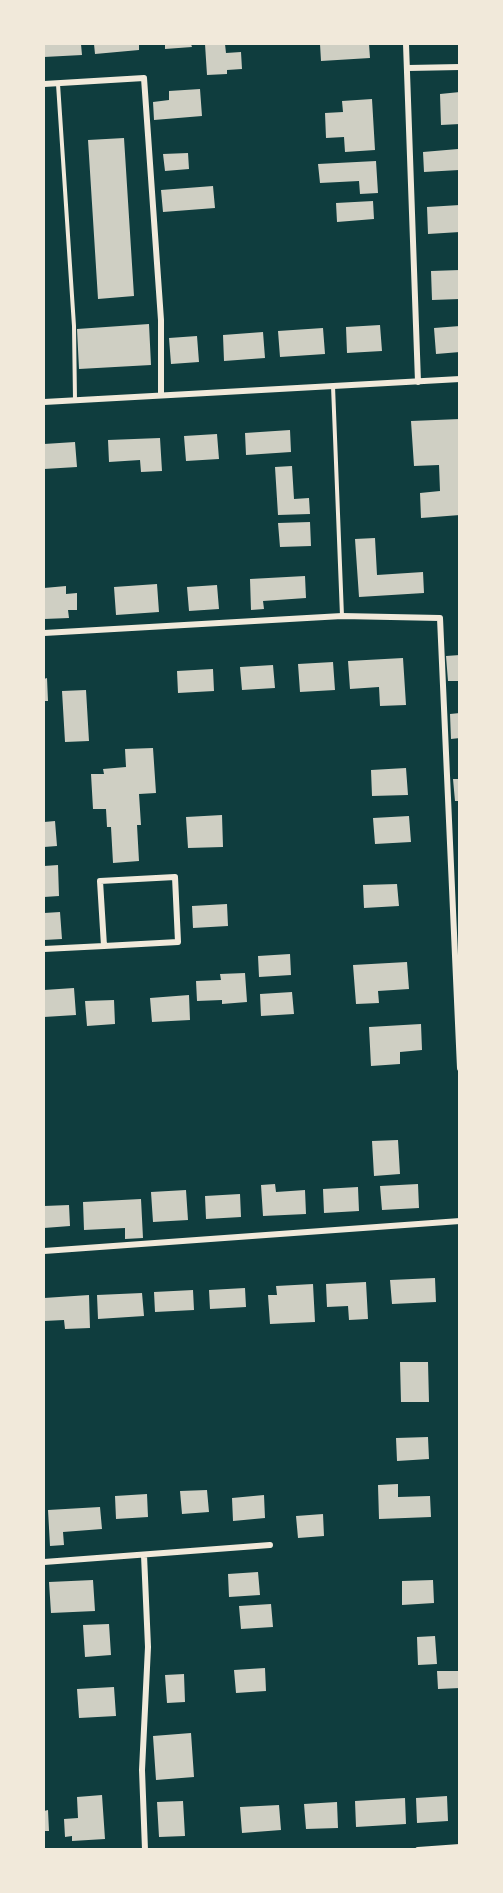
<!DOCTYPE html>
<style>
body{margin:0}
#map{position:relative;width:503px;height:1893px;overflow:hidden;background:#0f3d3e;font-family:"Nunito Sans",sans-serif}
canvas{display:block}
.frame{position:absolute;inset:0;border:45px solid #f1e9da;pointer-events:none}
</style>
<div id="map">
<canvas width="503" height="1893"></canvas>
<div class="frame"></div>
</div>
<script>
const ctx = document.querySelector('canvas').getContext('2d');
ctx.lineJoin = 'round';
function paint(path, color) {
  ctx.fillStyle = color;
  ctx.fill(path, 'evenodd');
}
function poly(rows) {
  const path = new Path2D();
  for (const r of rows) {
    path.moveTo(r[0], r[1]);
    for (let i = 2; i < r.length; i += 2) path.lineTo(r[i], r[i + 1]);
  }
  return path;
}
function trace(path, color, width, dash) {
  ctx.strokeStyle = color;
  ctx.lineWidth = width;
  ctx.lineCap = dash ? 'butt' : 'round';
  ctx.setLineDash(dash || []);
  ctx.stroke(path);
}
paint(poly([
 [44,44,81,44,82,55,44,57],
 [94,44,139,44,139,50,95,54],
 [165,44,191,44,192,47,165,49],
 [205,44,225,44,226,53,241,52,242,69,227,70,227,74,207,75],
 [320,44,369,44,370,58,321,61],
 [200,89,202,116,154,120,153,102,169,100,169,91],
 [460,92,460,124,441,125,440,94],
 [372,99,375,150,345,152,344,137,326,138,325,113,343,112,342,101],
 [124,138,134,296,98,299,88,140],
 [458,149,459,170,424,172,423,152],
 [188,153,189,169,165,171,163,154],
 [376,161,378,193,360,194,359,181,320,183,318,164],
 [213,186,215,208,163,212,161,190],
 [373,201,374,219,337,222,336,203],
 [460,205,460,232,428,234,427,207],
 [460,270,460,299,432,300,431,271],
 [149,324,151,365,79,369,77,329],
 [380,325,382,351,347,353,346,327],
 [460,326,460,352,436,354,434,328],
 [323,328,325,354,280,357,278,331],
 [263,332,265,358,224,361,223,335],
 [197,336,199,362,171,364,169,338],
 [460,419,460,515,421,518,420,493,440,491,439,465,414,466,411,421],
 [290,430,291,452,246,455,245,433],
 [217,434,219,459,186,461,184,436],
 [160,438,162,471,141,472,140,460,109,462,108,440],
 [75,442,77,467,44,469,44,444],
 [292,466,294,499,309,498,310,514,278,515,275,467],
 [310,522,311,546,280,547,278,523],
 [375,538,377,575,423,572,424,593,359,597,355,539],
 [305,576,306,598,263,601,264,609,251,610,250,579],
 [157,584,159,612,116,615,114,587],
 [217,585,219,609,189,611,187,587],
 [66,586,66,594,77,593,77,610,68,610,69,618,44,619,44,588],
 [460,655,460,681,448,681,446,656],
 [403,658,406,705,380,706,379,687,350,689,348,661],
 [333,662,335,690,300,692,298,664],
 [273,665,275,688,242,690,240,667],
 [213,669,214,691,178,693,177,671],
 [47,678,48,701,44,701,44,679],
 [86,690,89,741,65,742,62,691],
 [460,713,460,738,451,739,450,714],
 [153,748,156,793,139,794,141,825,137,825,139,861,113,863,111,827,107,827,106,809,93,809,91,774,104,774,103,769,126,767,125,749],
 [406,768,408,795,372,796,371,770],
 [453,779,460,779,460,801,455,801],
 [222,815,223,847,188,848,186,817],
 [409,816,411,842,375,844,373,818],
 [55,821,57,846,44,847,44,822],
 [58,865,59,896,44,897,44,866],
 [397,884,399,906,364,908,363,885],
 [227,904,228,926,193,928,192,906],
 [60,912,62,939,44,940,44,913],
 [290,954,291,975,259,977,258,956],
 [407,962,409,989,378,991,379,1003,356,1004,353,965],
 [245,973,247,1002,222,1004,222,1000,197,1001,196,981,221,980,220,974],
 [74,988,76,1015,44,1017,44,990],
 [292,992,294,1014,261,1016,260,994],
 [189,995,190,1020,152,1022,150,998],
 [114,1000,115,1024,87,1026,85,1001],
 [421,1024,422,1050,400,1052,400,1064,371,1066,369,1027],
 [398,1140,400,1174,374,1176,372,1141],
 [275,1184,276,1192,305,1190,306,1214,263,1216,261,1185],
 [418,1184,419,1208,382,1210,380,1186],
 [358,1187,359,1211,324,1213,323,1189],
 [186,1190,188,1220,153,1222,151,1192],
 [240,1194,241,1217,206,1219,205,1196],
 [141,1199,143,1238,125,1239,125,1228,84,1230,83,1202],
 [69,1205,70,1226,44,1228,44,1206],
 [435,1278,436,1302,392,1304,390,1280],
 [366,1282,368,1319,349,1320,348,1306,327,1307,326,1284],
 [313,1284,315,1322,270,1324,268,1295,277,1295,276,1286],
 [245,1288,246,1307,210,1309,209,1290],
 [193,1290,194,1310,155,1312,154,1292],
 [142,1293,144,1316,98,1319,97,1295],
 [89,1295,90,1328,65,1329,64,1320,44,1321,44,1298],
 [400,1362,428,1362,429,1402,401,1402],
 [428,1437,429,1459,397,1461,396,1438],
 [398,1484,398,1497,430,1496,431,1517,379,1519,378,1485],
 [207,1490,209,1512,182,1514,180,1491],
 [147,1494,148,1517,116,1519,115,1496],
 [264,1495,265,1518,233,1521,232,1498],
 [100,1507,102,1529,63,1532,64,1545,50,1546,48,1510],
 [323,1514,324,1536,298,1538,296,1516],
 [258,1572,260,1595,229,1597,228,1574],
 [93,1580,95,1611,51,1613,49,1582],
 [433,1580,434,1603,402,1605,402,1581],
 [271,1604,273,1627,241,1629,239,1606],
 [109,1624,111,1655,85,1657,83,1625],
 [435,1636,437,1664,418,1665,417,1637],
 [265,1668,266,1691,236,1693,234,1670],
 [437,1671,459,1671,460,1688,438,1689],
 [184,1674,185,1702,167,1703,165,1675],
 [114,1687,116,1716,79,1718,77,1689],
 [191,1733,194,1777,156,1780,153,1736],
 [102,1795,105,1839,72,1841,72,1836,65,1837,64,1819,78,1818,77,1797],
 [447,1796,448,1821,417,1823,416,1798],
 [405,1798,406,1824,356,1827,355,1801],
 [183,1801,185,1836,159,1837,157,1802],
 [337,1802,338,1828,306,1829,304,1804],
 [279,1805,281,1830,242,1833,240,1807],
 [48,1810,49,1831,44,1831,44,1811]
]), '#cfcfc3');
trace(poly([
 [58,84,74,326,75,400],
 [333,386,342,616]
]), '#f1e9da', 4);
trace(poly([
 [406,44,418,382],
 [408,68,460,67],
 [44,84,144,78,161,320,161,395],
 [44,402,460,379],
 [44,633,342,616,440,618,460,1068],
 [44,949,104,946,178,942,175,877,100,881,104,946],
 [44,1251,460,1221],
 [144,1555,148,1647,142,1770,145,1850],
 [44,1562,270,1545],
 [418,1850,460,1847]
]), '#f1e9da', 6);
</script>
